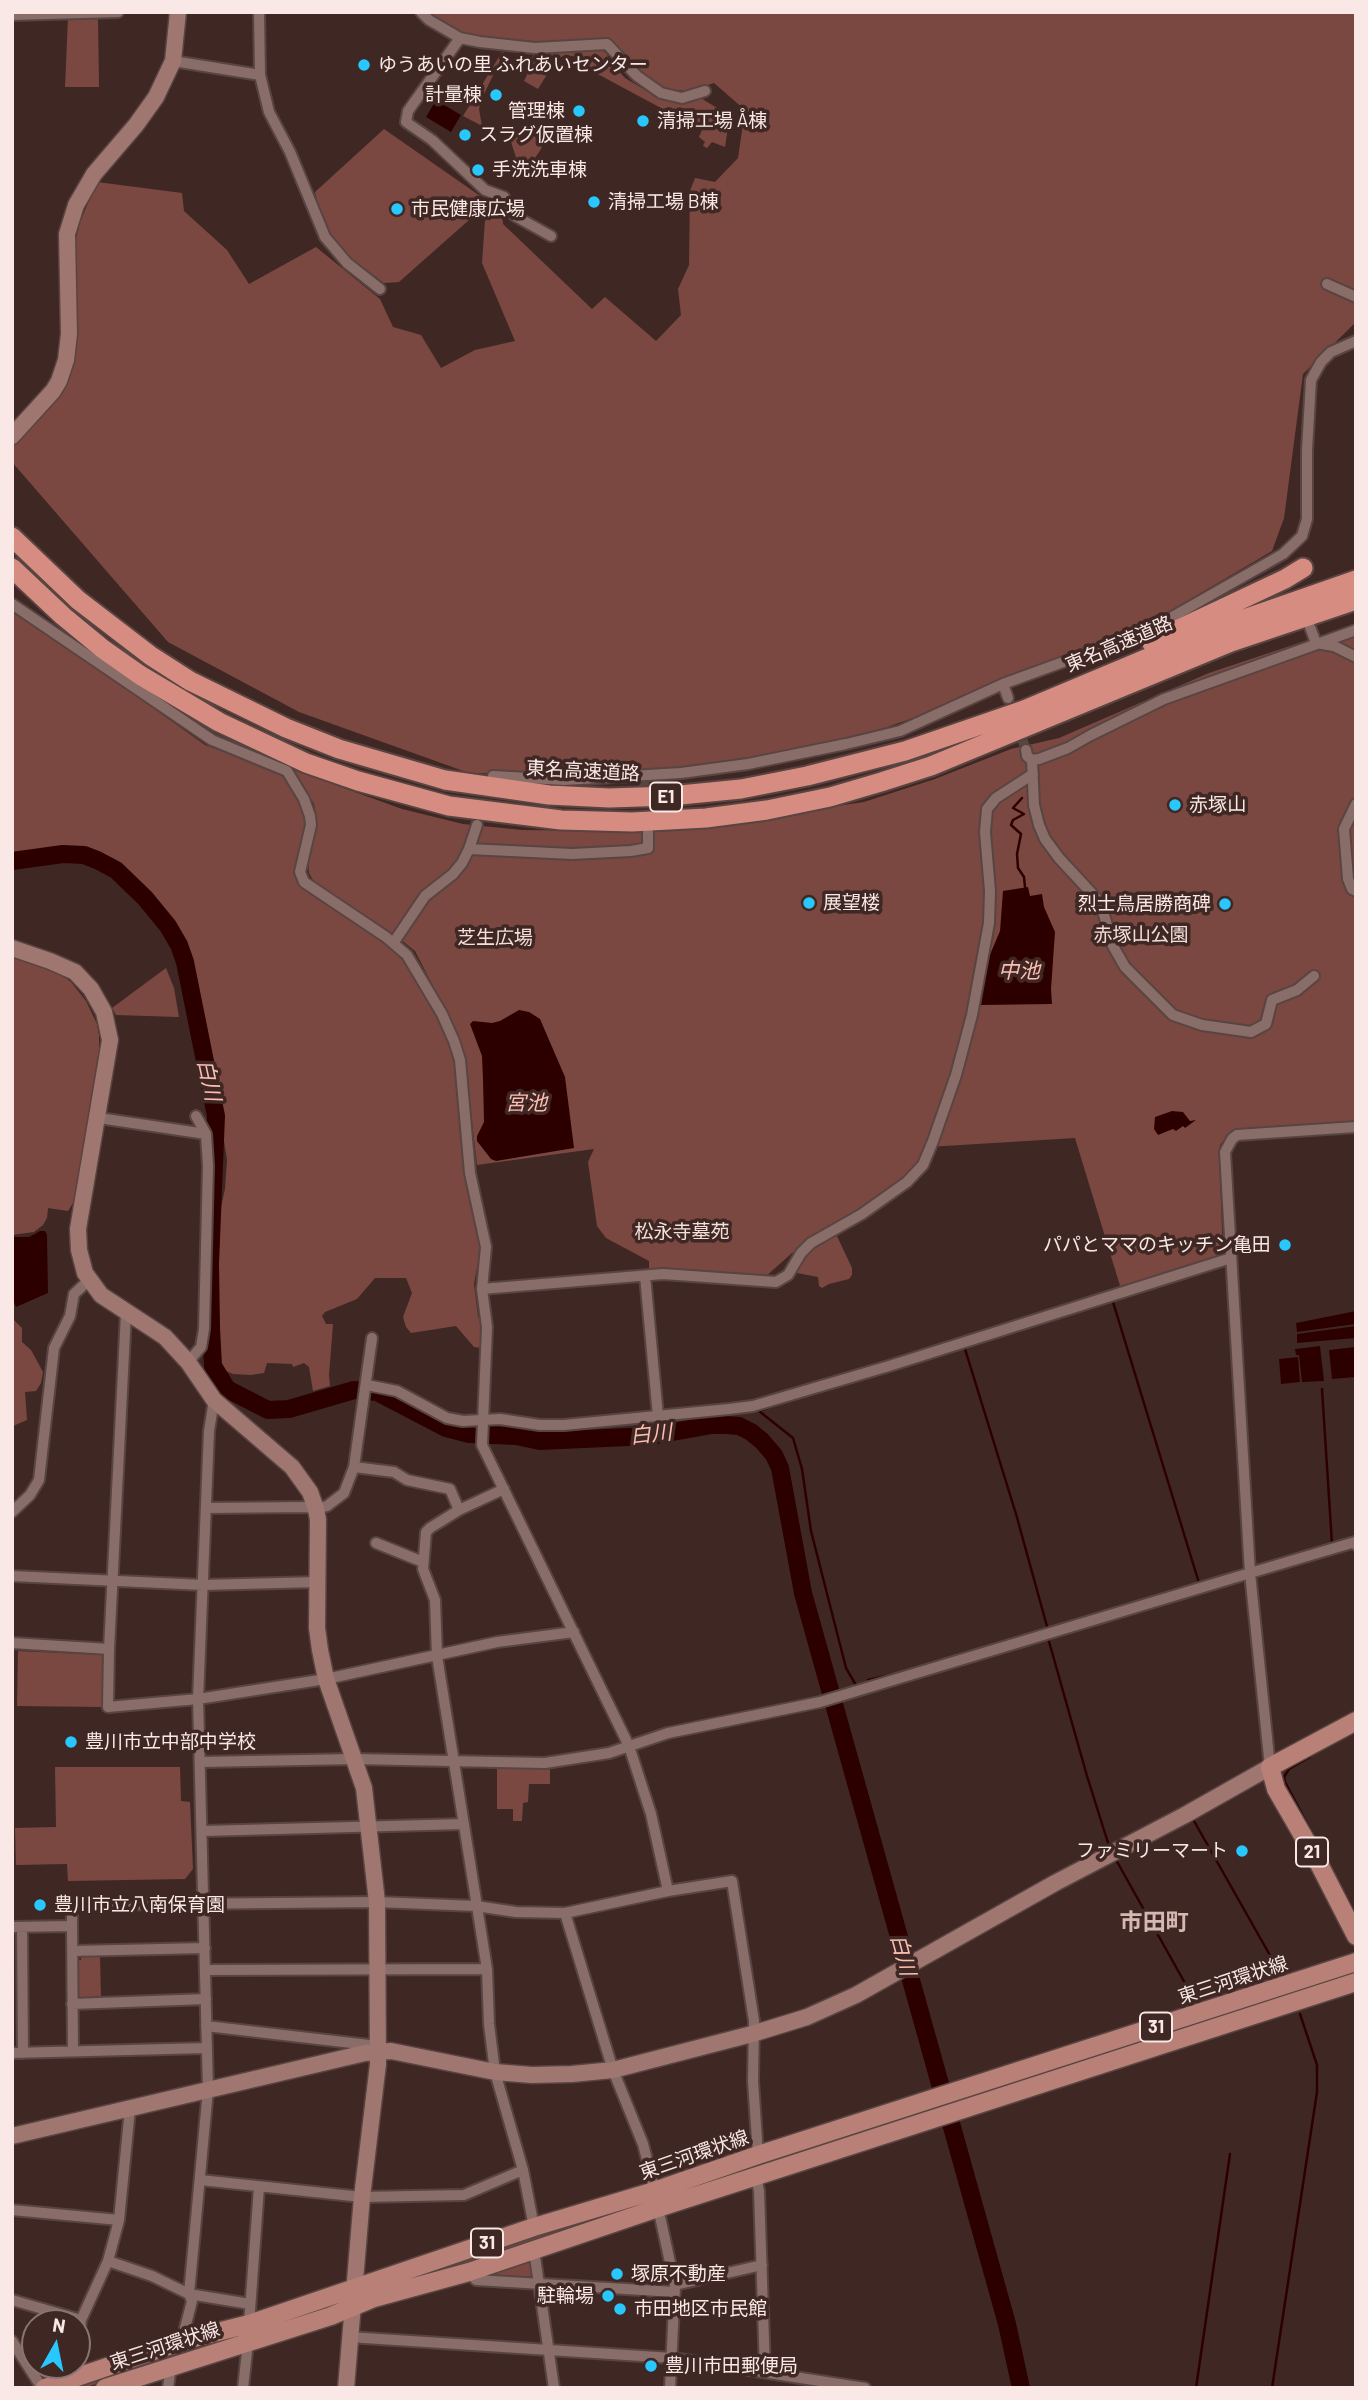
<!DOCTYPE html>
<meta charset="utf-8">
<style>
body{margin:0}
#map{position:relative;width:1368px;height:2400px;overflow:hidden;background:#3f2824;font-family:Barlow,sans-serif}
canvas{display:block}
.frame{position:absolute;inset:0;border:14px solid #f9e8e6;pointer-events:none}
.north{position:absolute;left:21px;top:2309px;width:70px;height:70px;box-sizing:border-box;background:#3f2824;border:2px solid #897572;border-radius:50%;rotate:9deg;font-size:19px;font-weight:700;line-height:28px;text-align:center;color:#f9e8e6}
.north::after{content:'';display:block;margin:auto;width:24px;height:32px;background:#28c8ff;clip-path:polygon(50% 0,100% 100%,50% 72%,0 100%)}
</style>
<div id="map">
<canvas width="1368" height="2400"></canvas>
<div class="frame"></div>
<div class="north">N</div>
</div>
<script>
const ctx = document.querySelector('canvas').getContext('2d');
ctx.lineJoin = 'round';
function paint(path, color) {
  ctx.fillStyle = color;
  ctx.fill(path, 'evenodd');
}
function poly(rows) {
  const path = new Path2D();
  for (const r of rows) {
    path.moveTo(r[0], r[1]);
    for (let i = 2; i < r.length; i += 2) path.lineTo(r[i], r[i + 1]);
  }
  return path;
}
function trace(path, color, width, dash) {
  ctx.strokeStyle = color;
  ctx.lineWidth = width;
  ctx.lineCap = dash ? 'butt' : 'round';
  ctx.setLineDash(dash || []);
  ctx.stroke(path);
}
function label(font, color, halo, rows, align = 'center') {
  ctx.font = font + ' Barlow,"Noto Sans JP",sans-serif';
  ctx.lineWidth = 7;
  ctx.setLineDash([]);
  ctx.textBaseline = 'middle';
  ctx.strokeStyle = halo;
  ctx.fillStyle = color;
  for (const [text, x, y, turn = 0] of rows) {
    ctx.save();
    ctx.translate(x, y);
    ctx.rotate((+turn || 0) * Math.PI / 180);
    ctx.textAlign = isNaN(turn) ? turn : align;
    if (halo) ctx.strokeText(text, 0, 0);
    ctx.fillText(text, 0, 0);
    ctx.restore();
  }
}
paint(poly([
 [426,12,1356,12,1356,322,1303,374,1284,518,1272,551,1145,626,1003,679,913,718,856,738,747,761,681,770,600,775,469,773,299,712,168,642,12,462,12,447,60,391,70,372,75,352,76,332,75,243,80,222,97,182,182,193,184,211,227,250,249,284,316,247,380,299,393,327,421,335,441,368,475,350,515,341,482,263,485,220,501,200,503,224,592,309,605,297,656,341,681,315,678,289,689,265,690,191,695,178,715,182,738,158,745,110,714,83,689,91,666,89,639,73,610,42,512,42,462,34],
 [68,18,98,18,99,87,65,87],
 [600,49,606,53,613,65,625,78,655,96,668,99,699,97,727,114,729,121,725,147,712,142,707,148,703,146,705,142,699,137,702,130,592,71,578,57,565,55,556,60,538,89,524,81,531,66,531,59,535,53],
 [502,52,504,53,481,100,479,109,482,126,463,116],
 [384,129,483,198,469,220,399,282,384,283,353,260,332,238,321,223,315,192],
 [523,129,540,138,543,143,541,149,527,170,519,166,511,142,512,134,515,131],
 [12,607,205,745,282,773,303,802,309,822,298,870,302,887,381,938,410,963,427,991,450,1045,459,1079,481,1246,474,1284,478,1316,483,1329,482,1348,474,1347,456,1326,411,1333,406,1327,403,1317,412,1293,406,1278,375,1278,357,1299,325,1312,322,1316,326,1324,333,1324,329,1375,330,1386,313,1391,309,1367,304,1363,293,1367,292,1364,267,1363,264,1373,251,1375,233,1374,224,1370,219,1365,212,1265,214,1239,225,1189,227,1160,219,1109,205,1050,184,941,160,908,117,868,97,858,84,853,63,852,12,860],
 [1356,624,1356,1122,1232,1130,1220,1145,1219,1152,1223,1255,1218,1259,1121,1289,1075,1138,928,1147,914,1170,835,1232,852,1268,852,1275,849,1279,829,1284,822,1288,819,1286,818,1277,797,1273,797,1252,792,1253,765,1277,652,1272,649,1269,649,1261,606,1238,597,1226,588,1162,594,1149,477,1165,466,1070,455,1029,415,951,395,935,314,882,309,873,308,862,317,821,314,804,294,770,402,809,463,824,522,830,599,831,784,814,864,802,935,779,1011,749,1059,738,1209,673],
 [12,957,50,967,71,982,86,1001,97,1024,99,1035,99,1050,75,1200,68,1211,48,1208,47,1218,43,1225,34,1232,12,1235],
 [166,968,174,988,179,1017,116,1015,112,1008],
 [12,1306,14,1320,22,1328,22,1342,31,1350,43,1372,41,1383,36,1391,25,1392,27,1420,13,1426],
 [18,1651,104,1655,103,1707,17,1706],
 [497,1766,550,1766,550,1784,529,1784,528,1802,523,1803,522,1821,513,1821,513,1809,497,1809],
 [55,1767,180,1767,181,1801,190,1802,193,1869,185,1879,68,1881,67,1864,16,1865,15,1828,56,1827],
 [81,1956,100,1956,101,1998,79,1998,77,1996,77,1960,81,1960],
 [1262,1962,1270,1974,1200,1997],
 [928,2105,931,2117,677,2194,676,2186],
 [634,2204,635,2211,378,2291,379,2283],
 [533,2261,536,2282,480,2278],
 [328,2304,328,2314,83,2388,74,2388,71,2383]
]), '#7b4841');
paint(poly([
 [436,100,461,115,451,132,426,117],
 [1028,887,1030,896,1042,894,1044,907,1055,932,1051,989,1052,1004,981,1005,986,964,1000,931,1003,891],
 [519,1010,529,1012,540,1019,565,1077,574,1148,496,1161,491,1159,477,1141,477,1136,484,1122,483,1080,482,1056,470,1024,473,1021,492,1023,500,1021],
 [1172,1111,1183,1112,1190,1121,1196,1120,1185,1128,1183,1126,1176,1131,1173,1129,1158,1135,1154,1129,1155,1117],
 [40,1231,45,1231,47,1235,48,1293,16,1307,12,1298,12,1237,29,1237],
 [1356,1311,1356,1324,1297,1332,1296,1323],
 [1356,1326,1356,1338,1297,1343,1297,1334],
 [1320,1346,1324,1381,1302,1382,1299,1355,1296,1355,1295,1349],
 [1355,1347,1356,1377,1332,1379,1329,1350],
 [1298,1357,1300,1382,1281,1384,1279,1359]
]), '#2d0000');
trace(poly([
 [1022,798,1013,808,1024,814,1013,820,1011,825,1021,834,1017,854,1018,868,1024,877,1025,887],
 [1113,1302,1199,1583],
 [965,1349,1016,1514,1048,1630],
 [1322,1389,1332,1544],
 [778,1404,759,1411,793,1438,802,1469,811,1531,846,1668,857,1687],
 [1226,1575,1243,1569],
 [1048,1638,1087,1776,1109,1846],
 [868,1680,895,1674],
 [1310,1757,1289,1769,1284,1777,1285,1782,1321,1850],
 [1194,1821,1280,1973],
 [1115,1858,1195,2001],
 [1334,1874,1356,1915],
 [1196,2388,1230,2154],
 [1272,2388,1317,2092,1317,2065,1300,2014]
]), '#2d0000', 2.5);
trace(poly([
 [12,861,63,854,84,855,97,860,116,870,145,898,168,926,179,945,185,962,216,1116,210,1264,211,1328,213,1366,227,1389,268,1410,289,1409,354,1390,377,1392,446,1428,469,1434,516,1436,540,1441,650,1436,712,1425,726,1425,739,1426,751,1432,762,1441,774,1455,780,1468,803,1593,1007,2324,1021,2388]
]), '#2d0000', 18);
trace(poly([
 [1008,698,1026,750],
 [644,782,647,825]
]), '#5b4541', 10, [10, 5]);
const street = poly([
 [259,12,260,75,269,112,290,152,325,237,347,263,380,289],
 [421,12,429,20,460,38,480,42,535,48,607,44,637,76,661,93,682,98,705,91],
 [12,15,118,12],
 [460,38,408,111,406,122,432,140,485,190,504,197,515,216,551,236],
 [173,61,260,75],
 [1327,284,1356,297],
 [12,604,212,740,287,771,304,799,310,816,311,825,300,872,304,882,386,937,407,955,442,1014,454,1041,460,1060,470,1173,486,1247,482,1289,487,1327,482,1445,629,1746,651,1814,668,1891],
 [1310,627,1316,643,1334,646,1356,657],
 [1003,684,1008,698],
 [1026,750,1027,756,1032,760,1039,759,1068,748,1091,735,1164,699,1356,630],
 [1032,760,1034,805,1039,825,1045,839,1059,858,1096,898,1103,911,1113,946,1125,967,1173,1015,1202,1025,1251,1032,1266,1024,1272,1000,1297,990,1314,976],
 [493,776,564,780,681,773,748,764,846,744,900,731,1003,684,1129,638,1158,625,1283,554,1302,536,1307,519,1307,450,1311,380,1321,362,1331,352,1356,341],
 [1356,804,1344,829,1348,879,1352,889,1356,891],
 [469,849,572,854,631,851,648,848,648,832],
 [394,942,425,896,453,874,462,863,469,849,477,825],
 [99,1118,206,1134],
 [645,1276,658,1416],
 [482,1289,663,1274,776,1282,788,1275,801,1253,811,1243,862,1214,907,1182,923,1165,933,1141,956,1075,972,1015,989,923,990,891,985,832,987,809,996,798,1033,774],
 [188,1362,201,1347,204,1329,208,1166,206,1134,196,1116],
 [367,1385,397,1391,447,1418,463,1421,500,1419,540,1425,564,1425,729,1409,753,1406,889,1366,1231,1258],
 [354,1467,394,1472,407,1480,450,1489,459,1510],
 [504,1489,459,1510,430,1528,426,1532,423,1569,435,1600,437,1656,487,1969,489,2024,495,2072,523,2170,534,2227],
 [206,1508,306,1507,316,1509,327,1506,344,1493,354,1467,372,1338],
 [12,1512,30,1495,39,1480,54,1348,70,1316,74,1294,89,1280],
 [376,1543,423,1562],
 [12,1576,203,1585,318,1582],
 [12,1643,109,1649,108,1707,198,1699,326,1679,497,1642,574,1632],
 [109,1649,126,1313],
 [201,1762,355,1759,545,1763,609,1753,668,1733,820,1702,1250,1573,1355,1542,1356,1545],
 [1270,1767,1250,1573,1225,1152,1232,1139,1237,1135,1356,1127],
 [203,1831,464,1824],
 [565,1913,613,2070,643,2144,650,2171,675,2285,670,2388],
 [72,1926,73,2051],
 [12,1927,72,1926,72,1908,74,1905,377,1902,476,1906,516,1912,565,1913,668,1891,732,1881,754,2021,753,2081,758,2155],
 [22,1927,23,2053],
 [73,1951,205,1948],
 [205,1970,487,1969],
 [72,2004,206,1999],
 [206,2026,369,2045,377,2052],
 [12,2053,206,2048],
 [756,2176,759,2191,765,2371],
 [200,2180,362,2197,464,2195,523,2170],
 [12,2210,119,2220],
 [534,2250,554,2388],
 [108,2261,152,2276,189,2294,250,2304],
 [469,2272,476,2280,675,2292],
 [675,2285,762,2265],
 [12,2300,81,2320],
 [249,2324,259,2187],
 [349,2337,672,2358,865,2388],
 [186,2340,185,2328,192,2301,189,2294,208,2090,198,1699,209,1431,214,1400],
 [12,2341,42,2388],
 [77,2354,81,2320,108,2261,119,2220,130,2109],
 [168,2388,171,2366],
 [243,2388,248,2342]
]);
const secondary = poly([
 [12,436,53,391,59,381,66,360,69,334,67,234,76,205,94,174,136,125,156,97,173,61,178,12],
 [12,948,50,961,75,972,91,989,104,1012,110,1040,78,1229,79,1250,85,1273,101,1295,165,1337,188,1362,214,1400,292,1467,310,1492,316,1509,318,1520,317,1628,320,1650,326,1679,364,1788,377,1902,378,2064,362,2197,346,2388],
 [12,2136,365,2053,391,2051,495,2072,532,2075,572,2074,613,2070,752,2034,807,2017,856,1995,1055,1883,1185,1815,1270,1767]
]);
const primary = poly([
 [1356,1721,1270,1767,1276,1789,1317,1860,1356,1936],
 [45,2388,186,2340,249,2324,534,2227,654,2191,758,2155,1356,1962],
 [105,2388,331,2316,374,2298,469,2272,658,2208,1356,1982]
]);
const highway = poly([
 [12,537,78,600,151,656,190,681,286,728,339,749,445,780,549,795,609,798,670,796,741,789,807,776,905,751,1024,710,1224,626,1356,580],
 [12,568,63,616,103,649,140,675,219,722,306,763,358,781,449,806,561,820,632,822,706,818,767,810,830,797,881,782,931,766,1231,642,1356,600],
 [1151,642,1285,579,1303,568]
]);
trace(street, '#584441', 14);
trace(secondary, '#584441', 19);
trace(primary, '#584441', 21);
trace(highway, '#584441', 23);
trace(street, '#896d69', 10);
trace(secondary, '#a07670', 16);
trace(primary, '#b88077', 18);
trace(highway, '#d78c81', 19);
for (const [x, y, r, color] of [
 [364,65,7,"#28c8ff"],
 [496,95,7,"#28c8ff"],
 [579,111,7,"#28c8ff"],
 [643,121,7,"#28c8ff"],
 [465,135,7,"#28c8ff"],
 [478,170,7,"#28c8ff"],
 [594,202,7,"#28c8ff"],
 [397,209,7,"#28c8ff"],
 [1175,805,7,"#28c8ff"],
 [809,903,7,"#28c8ff"],
 [1225,904,7,"#28c8ff"],
 [1285,1245,7,"#28c8ff"],
 [71,1742,7,"#28c8ff"],
 [1242,1851,7,"#28c8ff"],
 [40,1905,7,"#28c8ff"],
 [617,2274,7,"#28c8ff"],
 [608,2296,7,"#28c8ff"],
 [620,2309,7,"#28c8ff"],
 [651,2366,7,"#28c8ff"]
]) {
  const dot = new Path2D();
  dot.arc(x, y, r, 0, 2 * Math.PI);
  ctx.fillStyle = color;
  ctx.fill(dot);
  trace(dot, '#3f2824', 2.5);
}
for (const [x, y, w] of [
 [666,797,32],
 [1312,1852,32],
 [1156,2027,32],
 [487,2243,32]
]) {
  const box = new Path2D();
  box.roundRect(x - w / 2, y - 14.5, w, 29, 5);
  ctx.fillStyle = '#3f2824';
  ctx.fill(box);
  trace(box, '#f9e8e6', 2);
}
label('bold 18px', '#f9e8e6', null, [
 ["E1",666,797],
 ["21",1312,1852],
 ["31",1156,2027],
 ["31",487,2243]
]);
label('19px', '#f9e8e6', '#3f2824', [
 ["ゆうあいの里 ふれあいセンター",378,65],
 ["計量棟",482,95,"right"],
 ["管理棟",565,111,"right"],
 ["清掃工場 Å棟",657,121],
 ["スラグ仮置棟",479,135],
 ["手洗洗車棟",492,170],
 ["清掃工場 B棟",608,202],
 ["市民健康広場",411,209],
 ["赤塚山",1189,805],
 ["展望楼",823,903],
 ["烈士鳥居勝商碑",1211,904,"right"],
 ["パパとママのキッチン亀田",1271,1245,"right"],
 ["豊川市立中部中学校",85,1742],
 ["ファミリーマート",1228,1851,"right"],
 ["豊川市立八南保育園",54,1905],
 ["塚原不動産",631,2274],
 ["駐輪場",594,2296,"right"],
 ["市田地区市民館",634,2309],
 ["豊川市田郵便局",665,2366]
], 'left');
label('19px', '#f9e8e6', '#3f2824', [
 ["東名高速道路",1119,644,-23],
 ["東名高速道路",583,771,3],
 ["東三河環状線",1233,1980,-18],
 ["東三河環状線",694,2155,-19],
 ["東三河環状線",165,2346,-18]
]);
label('19px', '#f5dfdb', '#3f2824', [
 ["赤塚山公園",1141,935],
 ["芝生広場",495,938],
 ["松永寺墓苑",682,1232]
]);
label('italic 21px', '#fdbdb3', '#3f2824', [
 ["中池",1019,971],
 ["白川",209,1080,78],
 ["宮池",526,1103],
 ["白川",651,1434,-6],
 ["白川",903,1955,75]
]);
label('bold 23px', '#d6b8b3', '#3f2824', [
 ["市田町",1154,1922]
]);
</script>
